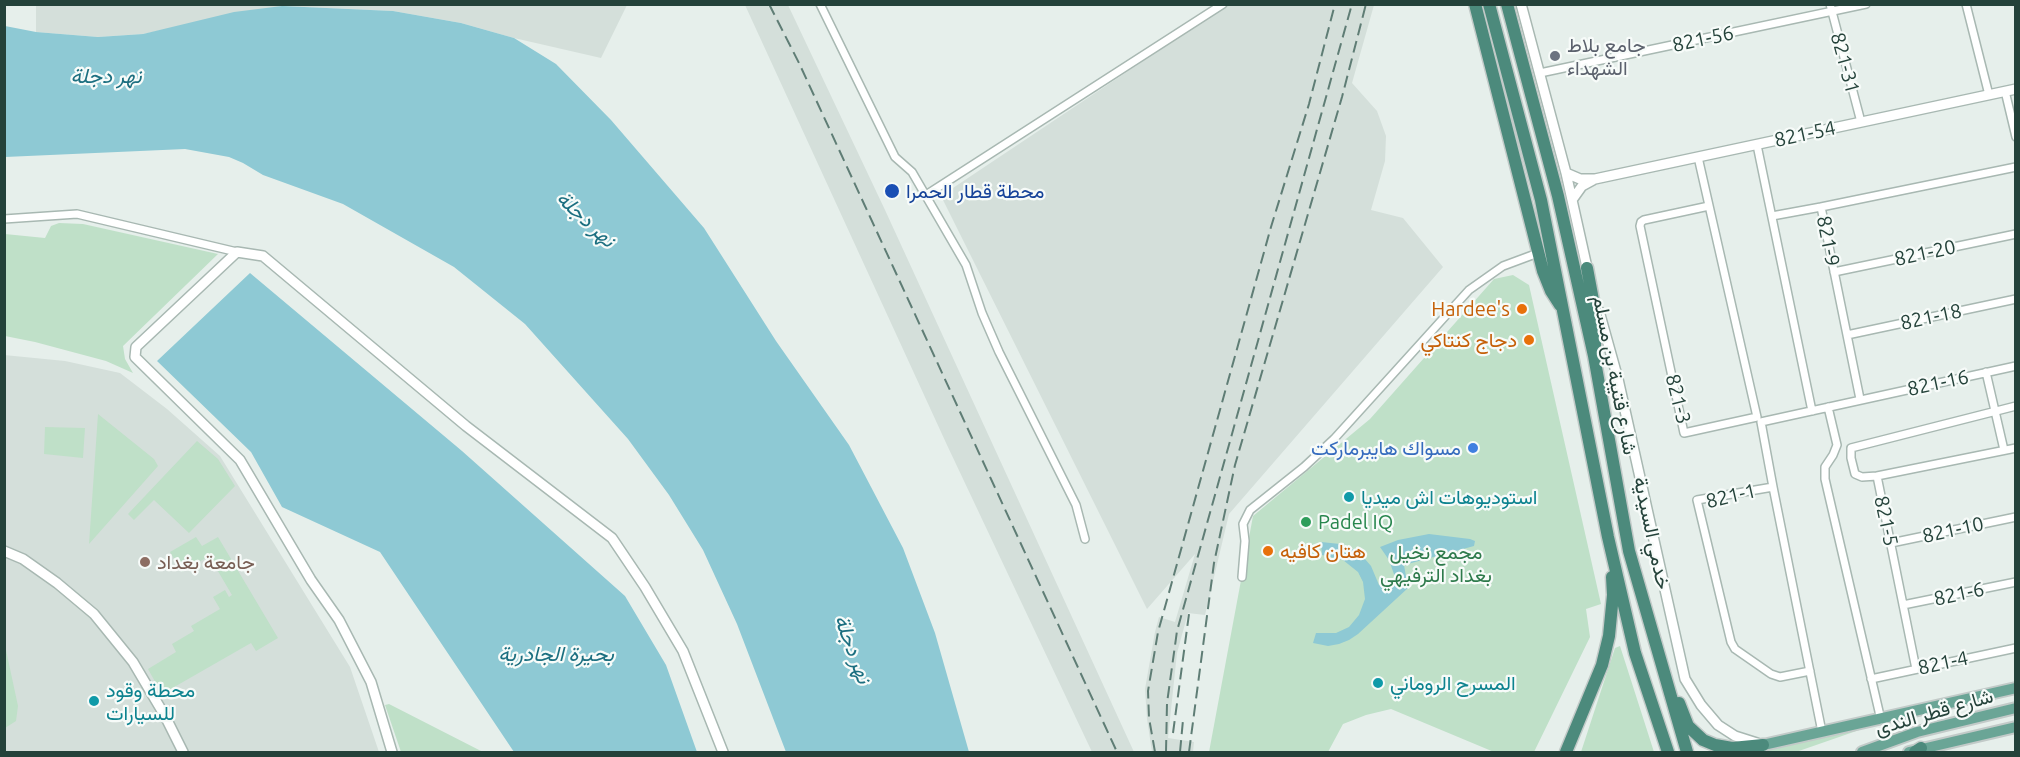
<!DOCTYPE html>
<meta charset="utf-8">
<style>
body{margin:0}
#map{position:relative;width:2020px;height:757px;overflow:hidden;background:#e6efeb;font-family:Ubuntu,sans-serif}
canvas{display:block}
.frame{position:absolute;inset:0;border:6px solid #24423a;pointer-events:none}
</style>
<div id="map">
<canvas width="2020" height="757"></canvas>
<div class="frame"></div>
</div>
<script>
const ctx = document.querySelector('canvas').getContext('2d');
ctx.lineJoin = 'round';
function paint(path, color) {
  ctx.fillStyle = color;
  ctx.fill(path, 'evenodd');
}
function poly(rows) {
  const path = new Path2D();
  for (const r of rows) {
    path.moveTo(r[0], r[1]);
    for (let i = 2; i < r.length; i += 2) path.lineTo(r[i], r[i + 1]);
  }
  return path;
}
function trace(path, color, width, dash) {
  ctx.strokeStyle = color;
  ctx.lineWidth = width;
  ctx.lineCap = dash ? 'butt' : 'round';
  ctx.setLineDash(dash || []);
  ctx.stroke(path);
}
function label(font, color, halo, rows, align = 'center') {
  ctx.font = font + ' Ubuntu,Vazirmatn,sans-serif';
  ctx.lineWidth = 4.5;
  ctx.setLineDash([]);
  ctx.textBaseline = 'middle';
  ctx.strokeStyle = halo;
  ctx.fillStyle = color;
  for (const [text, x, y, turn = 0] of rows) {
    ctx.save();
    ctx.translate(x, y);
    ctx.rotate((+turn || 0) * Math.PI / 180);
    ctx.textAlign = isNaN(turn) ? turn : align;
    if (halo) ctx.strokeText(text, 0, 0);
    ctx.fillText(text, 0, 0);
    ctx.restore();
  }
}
paint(poly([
 [36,4,627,5,601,58,514,38,461,23,393,11,282,6,143,34,98,37,36,32],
 [745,5,788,5,885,210,1134,752,1092,752,947,445],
 [1227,5,1374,5,1352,83,1377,111,1386,136,1385,161,1371,210,1403,218,1443,267,1229,514,1205,615,1188,613,1177,653,1168,738,1194,742,1193,752,1152,752,1147,719,1145,689,1155,632,1159,617,1175,622,1195,554,1147,609,941,196],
 [4,355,65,361,120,373,167,409,220,456,350,667,379,752,5,752]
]), '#d4dfda');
paint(poly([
 [59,223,83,224,218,254,123,346,125,359,133,373,106,361,35,342,5,336,5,234,45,238,51,226],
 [1513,275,1529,285,1601,604,1586,609,1590,637,1534,752,1494,752,1391,709,1366,715,1343,724,1328,752,1209,752,1253,516,1370,419,1494,279],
 [98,414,154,459,158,466,89,544],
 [45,427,85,428,83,458,44,454],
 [197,441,218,459,235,486,189,533,154,500,134,520,128,514],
 [196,537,202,546,218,537,278,638,256,651,251,643,162,694,148,669,176,652,172,644,194,631,191,626,220,609,213,597,225,590,229,597,232,595,209,556,182,572,170,552],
 [1620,646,1654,752,1581,752,1615,648],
 [5,650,6,650,18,706,16,721,5,728],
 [389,704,483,752,401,752,385,705],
 [1864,725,1865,728,1796,752,1716,752,1714,747]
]), '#bfe0c8');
paint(poly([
 [282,6,393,11,461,23,514,38,556,64,611,120,704,228,776,341,849,445,903,548,935,633,969,752,786,752,737,624,703,550,669,495,628,439,525,324,454,267,343,204,263,175,243,163,229,157,185,149,5,157,5,26,36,32,98,37,143,34,234,12],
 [250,273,462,451,625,596,666,665,697,752,514,752,380,552,282,507,251,452,157,361],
 [1429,534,1470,539,1475,541,1474,546,1404,565,1408,588,1358,634,1349,640,1339,644,1328,646,1313,643,1316,633,1336,633,1349,627,1359,615,1365,599,1363,582,1358,572,1343,560,1322,555,1321,542,1340,544,1358,551,1371,566,1379,585,1396,580,1389,560,1380,547,1398,540]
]), '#8ec9d4');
const minor = poly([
 [820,4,895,157,912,172,966,265,982,313,999,352,1076,505,1085,539],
 [1830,4,1861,122],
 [1966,4,1989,95],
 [1540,73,1866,4],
 [2005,91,2016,137],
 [1757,145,1812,411],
 [1698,157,1757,417,1684,433,1640,226,1641,222,1644,220,1709,206],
 [926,195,1223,4],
 [1772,216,1821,207],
 [4,219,77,214,237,252],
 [1834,272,2016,234],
 [1847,335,2016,299],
 [1986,372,2004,450],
 [1860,399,1821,207,2016,167],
 [1828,407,1837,445,1833,455,1825,467,1825,479,1881,720],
 [1877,476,1862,477,1855,474,1851,458,1851,448,2016,406],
 [1773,487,1761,422,2016,366],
 [1891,543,2016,517],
 [1242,577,1245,541,1243,524,1250,510,1304,467,1334,439,1469,290,1503,266,1538,253],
 [1903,605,2016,582],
 [1916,669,1877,476,2016,448],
 [1810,671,1780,677,1771,674,1735,649,1731,642,1697,500,1773,487,1822,732],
 [1871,679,2016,648]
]);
const tertiary = poly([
 [1521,4,1566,173,1588,272],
 [1566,173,1580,179,1595,179,2016,89],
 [1572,200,1582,186,1593,180],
 [1599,311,1618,379,1685,679,1701,705,1718,725,1735,736,1757,743],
 [4,551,23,559,57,583,94,614,133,662,165,716,183,752],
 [392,752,371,682,339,620,311,580,240,460,135,357,136,347,237,252,263,256,466,426,612,538,645,587,683,651,723,752]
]);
const primary = poly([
 [1763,745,2016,688],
 [1862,752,1917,732,2016,708],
 [1909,752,2016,727]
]);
const trunk = poly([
 [1475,4,1543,271,1551,291,1560,305],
 [1489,4,1541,200,1608,537,1635,653,1668,752],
 [1507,4,1558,196,1594,356,1629,551,1687,752],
 [1587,268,1596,316,1595,346],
 [1679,703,1688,726,1703,740,1715,745,1732,748,1763,745],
 [1566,752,1602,665,1609,636,1613,595,1612,577],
 [1915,752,1921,748]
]);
trace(minor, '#a8b8b2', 10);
trace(tertiary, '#a8b8b2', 12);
trace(primary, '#c2cac8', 14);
trace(trunk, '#c2cac8', 15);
trace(minor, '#fff', 7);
trace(tertiary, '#fff', 9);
trace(primary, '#6aa596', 10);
trace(trunk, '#4c8a7c', 12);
trace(poly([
 [769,4,799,63,1117,752],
 [1173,733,1189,614],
 [1155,752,1149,718,1148,691,1158,632,1271,227,1309,104,1335,4],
 [1166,752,1167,703,1177,631,1352,4],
 [1180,752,1183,720],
 [1189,752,1214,563,1235,465,1342,97,1366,4]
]), '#5f7d75', 2, [12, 6]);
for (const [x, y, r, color] of [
 [1555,56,6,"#6b7280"],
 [892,191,8,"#1a4fb4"],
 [1522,309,6,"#e8710a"],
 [1529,340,6,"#e8710a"],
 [1473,448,6,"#3f7fe0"],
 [1349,497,6,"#0f9aa8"],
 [1306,522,6,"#2e9e5b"],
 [1268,551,6,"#e8710a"],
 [145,562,6,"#8d6e63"],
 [1378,683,6,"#0f9aa8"],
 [94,701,6,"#0f9aa8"]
]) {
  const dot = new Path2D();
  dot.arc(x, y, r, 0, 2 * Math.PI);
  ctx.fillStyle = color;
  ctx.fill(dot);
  trace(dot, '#f7fbf9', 2);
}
label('20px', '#24423a', '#f7fbf9', [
 ["821-56",1703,39,-12],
 ["821-31",1845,63,75],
 ["821-54",1805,134,-12],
 ["821-9",1828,241,79],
 ["821-20",1925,253,-12],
 ["821-18",1931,317,-12],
 ["شارع قتيبة بن مسلم",1615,375,79],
 ["821-16",1938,383,-12],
 ["821-3",1678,399,76],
 ["821-1",1731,496,-13],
 ["821-5",1886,521,78],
 ["821-10",1953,530,-12],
 ["خدمي السيدية",1652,533,78],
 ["821-6",1959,594,-12],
 ["821-4",1943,663,-12],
 ["شارع قطر الندى",1934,712,-16]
]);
label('20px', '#5b616d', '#f7fbf9', [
 ["جامع بلاط",1567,45],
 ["الشهداء",1567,68]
], 'left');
label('20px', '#164399', '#f7fbf9', [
 ["محطة قطار الحمرا",906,191]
], 'left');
label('20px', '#c56008', '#f7fbf9', [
 ["Hardee's",1510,309],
 ["دجاج كنتاكي",1517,340],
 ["هتان كافيه",1280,551,"left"]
], 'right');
label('20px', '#366cbe', '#f7fbf9', [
 ["مسواك هايبرماركت",1461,448]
], 'right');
label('20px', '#0d838f', '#f7fbf9', [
 ["استوديوهات اش ميديا",1361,497],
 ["المسرح الروماني",1390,683],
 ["محطة وقود",106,690],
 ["للسيارات",106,713]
], 'left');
label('20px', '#27864d', '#f7fbf9', [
 ["Padel IQ",1318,522]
], 'left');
label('20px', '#2d7a4b', '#f7fbf9', [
 ["مجمع نخيل",1436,552],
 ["بغداد الترفيهي",1436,575]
]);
label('20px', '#785e54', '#f7fbf9', [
 ["جامعة بغداد",157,562]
], 'left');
label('italic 21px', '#1c6f80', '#f7fbf9', [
 ["نهر دجلة",106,76],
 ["نهر دجلة",586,219,43],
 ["نهر دجلة",853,649,70],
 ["بحيرة الجادرية",556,654]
]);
</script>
